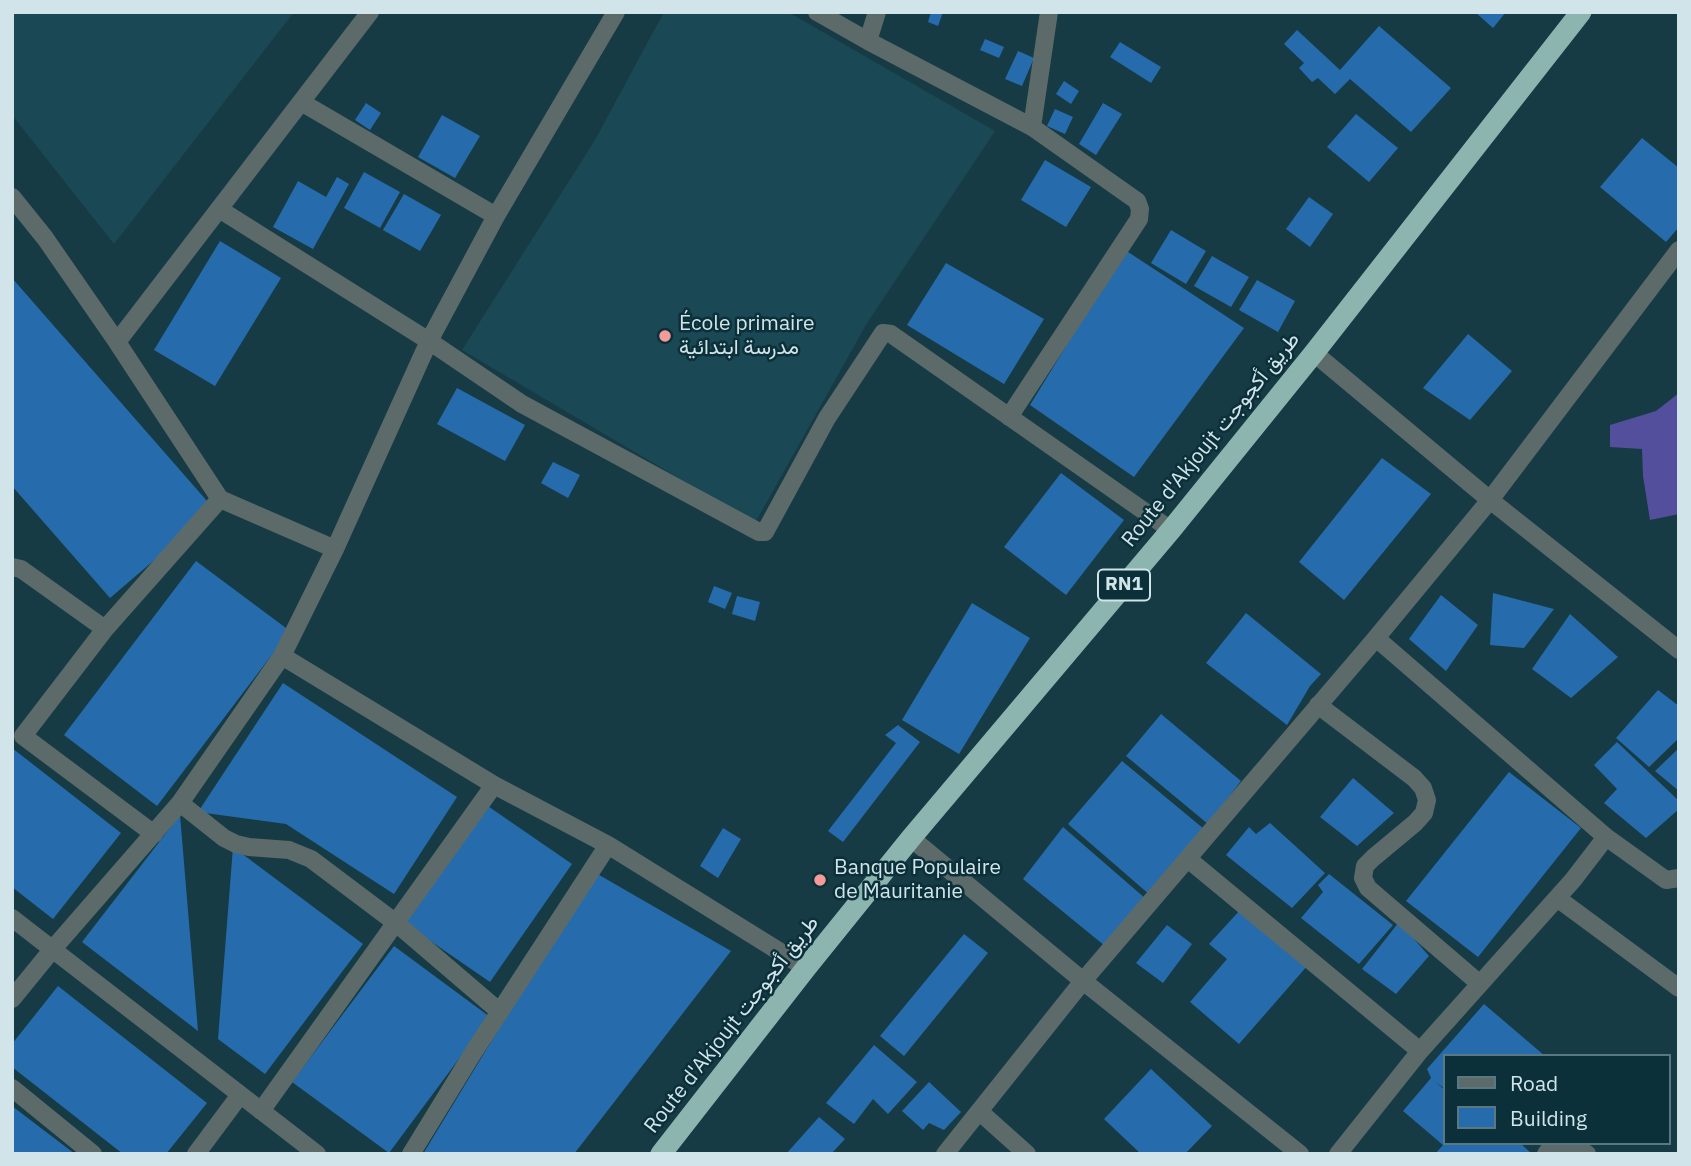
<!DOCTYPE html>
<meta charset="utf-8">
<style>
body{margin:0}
#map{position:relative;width:1691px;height:1166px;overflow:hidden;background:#173b44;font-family:"IBM Plex Sans",sans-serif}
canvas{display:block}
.frame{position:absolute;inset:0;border:14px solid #d1e4ea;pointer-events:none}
.legend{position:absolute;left:1443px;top:1054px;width:228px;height:91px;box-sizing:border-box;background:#0b3039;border:2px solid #5a7880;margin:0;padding:9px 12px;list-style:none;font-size:21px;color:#d1e4ea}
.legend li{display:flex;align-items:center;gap:14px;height:35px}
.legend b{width:35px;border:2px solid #5a7880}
</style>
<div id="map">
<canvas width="1691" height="1166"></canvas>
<div class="frame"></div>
<ul class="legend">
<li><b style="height:9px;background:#5c6b69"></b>Road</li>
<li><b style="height:19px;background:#266cac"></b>Building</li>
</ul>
</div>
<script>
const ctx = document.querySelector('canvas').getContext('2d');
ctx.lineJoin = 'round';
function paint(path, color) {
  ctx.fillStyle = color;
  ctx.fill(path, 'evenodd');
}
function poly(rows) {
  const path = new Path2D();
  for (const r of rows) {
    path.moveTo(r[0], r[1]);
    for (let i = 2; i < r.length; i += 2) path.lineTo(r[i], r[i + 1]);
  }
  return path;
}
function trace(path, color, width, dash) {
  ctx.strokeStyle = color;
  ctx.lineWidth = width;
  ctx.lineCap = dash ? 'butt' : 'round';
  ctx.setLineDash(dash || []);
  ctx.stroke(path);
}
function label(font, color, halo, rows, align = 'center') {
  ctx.font = font + ' "IBM Plex Sans",Vazirmatn,sans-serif';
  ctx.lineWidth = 5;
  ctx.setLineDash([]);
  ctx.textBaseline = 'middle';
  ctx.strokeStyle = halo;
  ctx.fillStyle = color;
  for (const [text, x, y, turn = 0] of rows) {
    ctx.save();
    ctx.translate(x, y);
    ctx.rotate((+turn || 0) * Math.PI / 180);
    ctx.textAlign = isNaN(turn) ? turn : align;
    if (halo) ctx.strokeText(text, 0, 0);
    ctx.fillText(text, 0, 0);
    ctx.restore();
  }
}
paint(poly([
 [12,12,294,12,114,244,12,115],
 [664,12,788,12,995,131,867,323,755,523,462,350,595,140]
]), '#1a4854');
paint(poly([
 [1679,393,1679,514,1650,520,1643,476,1642,449,1610,447,1610,425,1656,411]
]), '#534f9d');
paint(poly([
 [931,12,943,12,938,26,928,22],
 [1475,12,1506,12,1493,28],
 [1379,26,1451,88,1411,132,1350,79,1335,94,1318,78,1312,82,1299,68,1304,63,1284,44,1297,30,1340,70],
 [985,39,1004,47,999,58,980,50],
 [1120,42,1161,67,1151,83,1110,57],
 [1018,51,1034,58,1022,86,1005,79],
 [1064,81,1079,91,1071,104,1056,94],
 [366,103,381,113,370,130,355,120],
 [1103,103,1122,114,1096,155,1079,144],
 [1055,109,1073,117,1065,134,1047,126],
 [1356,114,1398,148,1369,182,1327,147],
 [442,115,480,136,455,178,418,157],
 [1642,138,1679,168,1679,227,1666,242,1600,187],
 [1045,160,1091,187,1066,227,1021,200],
 [364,172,400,192,380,228,344,208],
 [337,177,349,184,313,249,273,227,298,181,326,197],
 [404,194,441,215,420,251,383,230],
 [1309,197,1333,214,1310,247,1286,229],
 [1171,230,1206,251,1186,284,1151,263],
 [220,241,281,278,215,386,154,350],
 [1125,250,1244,328,1134,477,1030,405],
 [1212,256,1249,277,1231,307,1194,286],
 [946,263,1044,319,1004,384,907,325],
 [12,278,214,509,110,598,12,486],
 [1257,280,1295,301,1278,332,1239,310],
 [1468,334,1512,371,1470,420,1423,388],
 [457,388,525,425,505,461,437,424],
 [1382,458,1431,494,1344,600,1299,562],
 [553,462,580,475,568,498,541,483],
 [1061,473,1124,520,1066,595,1004,547],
 [196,561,290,631,157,806,64,735],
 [714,586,732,593,725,609,708,602],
 [1493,593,1554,609,1524,648,1490,645],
 [1441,595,1478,625,1446,671,1409,639],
 [737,596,760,602,755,621,732,614],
 [972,603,1030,638,959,754,902,720],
 [1246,613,1321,674,1310,686,1287,725,1206,663],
 [1570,614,1618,657,1571,698,1532,669],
 [283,683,457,797,394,894,286,824,198,812],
 [1658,690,1679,706,1679,738,1649,767,1616,738],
 [1161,714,1241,781,1208,824,1126,756],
 [898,725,920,742,843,842,828,831,896,743,885,735],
 [1617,742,1679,801,1679,809,1646,838,1604,803,1617,789,1594,765],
 [12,748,121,833,53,919,12,887],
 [1679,748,1679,791,1655,771],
 [1122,761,1204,829,1150,895,1068,824],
 [1509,772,1581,828,1478,957,1406,901],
 [1353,778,1394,813,1357,846,1320,817],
 [479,800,572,864,490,982,397,918],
 [180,815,198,1031,82,942],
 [1270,823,1325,873,1292,908,1226,855,1249,827,1256,834],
 [1063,827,1146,899,1105,946,1023,879],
 [723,828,741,839,718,878,700,866],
 [233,847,363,944,265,1074,218,1039],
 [594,872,731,951,574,1154,423,1154],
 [1329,874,1393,925,1359,964,1301,918,1323,892,1318,885],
 [1241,909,1308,965,1239,1044,1190,1002,1227,959,1209,944],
 [1399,922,1429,956,1396,994,1362,969],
 [1167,925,1192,944,1163,983,1136,963],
 [964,934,988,953,904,1056,880,1036],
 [394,946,490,1017,389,1153,292,1082],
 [58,986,207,1103,166,1154,123,1154,12,1067,12,1044],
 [1484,1004,1545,1056,1444,1056,1444,1088,1435,1082,1444,1089,1444,1143,1520,1143,1532,1154,1435,1154,1443,1145,1403,1111,1431,1078,1427,1069],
 [874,1045,917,1082,888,1114,873,1099,854,1124,826,1103],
 [1151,1069,1212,1126,1185,1154,1141,1154,1104,1119],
 [929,1082,961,1112,944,1130,929,1123,923,1130,902,1111],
 [12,1106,75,1154,12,1154],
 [819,1117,845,1139,831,1154,786,1154]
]), '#266cac');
trace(poly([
 [817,12,868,41,1032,127],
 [868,41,877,12],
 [301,102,496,216],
 [12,197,45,238,117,342],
 [219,209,429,341,522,404,759,532,765,532,827,418,883,333,891,334,1171,530],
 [1314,353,1490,500,1679,650],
 [1009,417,1139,219,1140,209,1137,201,1032,127,1049,12],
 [335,549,220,499,117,342,370,12],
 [12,567,21,569,105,629],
 [1376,638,1490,500,1679,250],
 [282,656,335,549,429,341,496,216,616,12],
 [1318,705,1414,778,1423,788,1427,800,1424,813,1415,823,1373,858,1365,866,1363,878,1368,888,1480,984],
 [180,803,224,838,236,844,249,847,289,850,311,859,396,923,500,1012],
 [154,834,23,736,105,629,220,499],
 [911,838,1083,981,1300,1154],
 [1188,859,1420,1051,1338,1154],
 [1557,898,1679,988],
 [12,918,317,1154],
 [12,999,52,950,180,803,282,656,494,785,608,845,806,968],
 [1420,1051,1573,880,1606,837],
 [12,1088,93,1154],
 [261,1111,494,785],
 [980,1112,1027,1154],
 [1569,1143,1587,1154],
 [196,1154,240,1095],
 [411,1154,473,1053,608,845],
 [945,1154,1083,981,1376,638,1606,837,1666,880,1679,878],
 [1546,1154,1550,1148,1568,1143]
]), '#5c6b69', 18);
trace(poly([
 [661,1154,806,968,911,838,1171,530,1314,353,1581,12]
]), '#8db5af', 21);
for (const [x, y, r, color] of [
 [665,336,7,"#f59b99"],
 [820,880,7,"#f59b99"]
]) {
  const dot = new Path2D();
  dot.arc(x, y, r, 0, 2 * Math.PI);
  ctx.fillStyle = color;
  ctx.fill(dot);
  trace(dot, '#0b3039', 2.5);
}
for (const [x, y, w] of [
 [1124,585,52]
]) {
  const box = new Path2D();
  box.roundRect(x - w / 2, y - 15.5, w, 31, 5);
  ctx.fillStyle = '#0b3039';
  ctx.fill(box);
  trace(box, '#d1e4ea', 2);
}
label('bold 19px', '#d1e4ea', null, [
 ["RN1",1124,585]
]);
label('21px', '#d1e4ea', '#0b3039', [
 ["École primaire",679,324],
 ["مدرسة ابتدائية",679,348],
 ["Banque Populaire",834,868],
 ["de Mauritanie",834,892]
], 'left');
label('21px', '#d1e4ea', '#0b3039', [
 ["Route d'Akjoujt طريق أكجوجت",1211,440,-51],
 ["Route d'Akjoujt طريق أكجوجت",732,1025,-52]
]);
</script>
